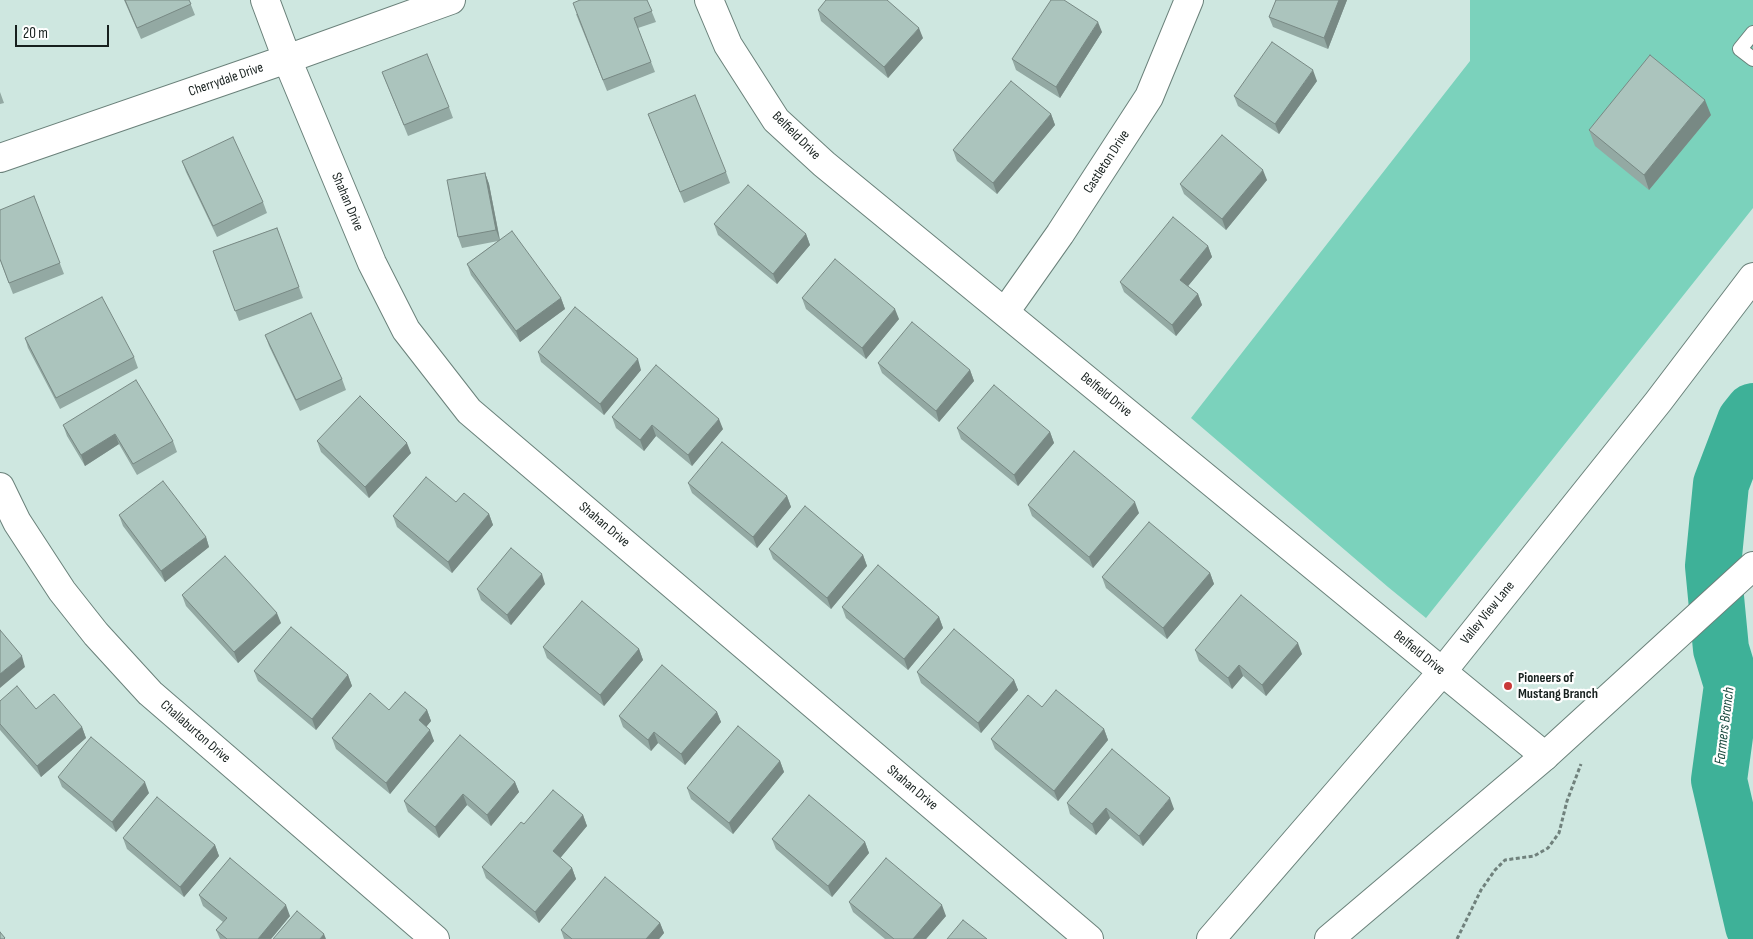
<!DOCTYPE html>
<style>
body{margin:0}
#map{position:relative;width:1753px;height:939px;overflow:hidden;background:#cee7e0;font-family:"Sofia Sans Condensed",sans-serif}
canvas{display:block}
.scale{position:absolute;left:15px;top:25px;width:94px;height:22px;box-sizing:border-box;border:2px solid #17201e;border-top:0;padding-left:6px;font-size:15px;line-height:18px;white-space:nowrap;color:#17201e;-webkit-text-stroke:4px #fff;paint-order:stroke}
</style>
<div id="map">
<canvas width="1753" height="939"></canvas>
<div class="scale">20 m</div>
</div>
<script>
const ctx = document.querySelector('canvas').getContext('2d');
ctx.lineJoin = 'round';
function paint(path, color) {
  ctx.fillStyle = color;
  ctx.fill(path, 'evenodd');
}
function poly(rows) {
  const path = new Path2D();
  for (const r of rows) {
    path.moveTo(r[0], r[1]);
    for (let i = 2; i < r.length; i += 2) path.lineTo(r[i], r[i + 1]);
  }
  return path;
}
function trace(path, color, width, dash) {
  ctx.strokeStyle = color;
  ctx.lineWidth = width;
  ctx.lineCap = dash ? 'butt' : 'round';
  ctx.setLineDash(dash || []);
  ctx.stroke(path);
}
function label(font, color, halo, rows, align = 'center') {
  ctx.font = font + ' "Sofia Sans Condensed",sans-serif';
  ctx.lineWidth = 4.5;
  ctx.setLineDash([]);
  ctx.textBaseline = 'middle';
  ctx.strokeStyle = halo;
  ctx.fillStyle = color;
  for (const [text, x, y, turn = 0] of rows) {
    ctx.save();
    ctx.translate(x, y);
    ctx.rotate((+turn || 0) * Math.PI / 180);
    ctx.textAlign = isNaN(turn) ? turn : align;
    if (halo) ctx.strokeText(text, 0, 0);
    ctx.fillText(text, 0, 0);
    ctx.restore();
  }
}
paint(poly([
 [1470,0,1753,0,1753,208,1426,618,1388,587,1191,418,1470,61]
]), '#7bd2bc');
trace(poly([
 [1753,411,1745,421,1721,484,1713,566,1721,649,1732,685,1719,780,1753,926]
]), '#3eb198', 56);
const service = poly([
 [1753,33,1740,49,1753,59]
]);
const minor = poly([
 [265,0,287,59,372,263,406,330,469,411,1089,939],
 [709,0,728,45,776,120,824,164,1545,756],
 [0,158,287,59,451,0],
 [1005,312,1060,234,1149,97,1189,0],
 [0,487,17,522,62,591,96,634,150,693,435,939]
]);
const secondary = poly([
 [1211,939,1442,672,1658,402,1753,277],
 [1329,939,1545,756,1753,566]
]);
trace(service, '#6a817a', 16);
trace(minor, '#6a817a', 30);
trace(secondary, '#6a817a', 30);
trace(poly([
 [1457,939,1481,890,1495,870,1505,860,1534,856,1548,848,1559,833,1567,801,1581,764]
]), '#70817c', 3, [4, 2.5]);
trace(service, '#fff', 14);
trace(minor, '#fff', 28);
trace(secondary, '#fff', 28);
paint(poly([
 [124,0,189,0,195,15,141,39],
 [647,0,656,22,638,28,655,72,607,91,576,14],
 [1276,0,1347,0,1328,49,1273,27,1269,17],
 [818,10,923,38,888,78,821,21],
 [1102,32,1060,98,1016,70,1012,59],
 [382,72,449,107,453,118,408,136],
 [1317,81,1279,134,1238,106,1234,96],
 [0,92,4,103,0,104],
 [648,114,726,172,730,183,684,203],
 [1051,114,1055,125,997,194,957,161,953,150],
 [1711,115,1649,190,1595,146,1589,130],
 [182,161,263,202,267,213,217,237,186,172],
 [485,173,489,184,500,240,561,298,565,309,520,342,471,275,467,264,498,241,462,248,458,237],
 [1267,180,1226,230,1184,194,1180,184],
 [34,196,64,274,13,294,0,260],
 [714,224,806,234,810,245,777,284,718,235],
 [277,228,303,298,239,321,213,251],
 [1208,246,1212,257,1188,286,1198,294,1202,305,1176,336,1124,292,1120,282],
 [802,298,899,319,866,359,806,309],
 [265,335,342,379,346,390,300,411,269,346],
 [25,338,134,357,138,368,60,409,28,348],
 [538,352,641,370,604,415,541,362],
 [878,363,970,370,974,381,939,422,882,373],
 [612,417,723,429,692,466,656,436,644,451,616,428],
 [63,425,173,441,177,452,137,475,119,444,85,466,67,436],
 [957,428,1050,432,1054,443,1018,486,961,439],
 [317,441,411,453,369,498,321,452],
 [688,483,787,496,791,507,757,548,692,493],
 [456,502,489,514,493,525,452,573,397,527,393,516],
 [1028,505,1139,513,1093,568,1032,516],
 [119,515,206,537,209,547,165,582,123,526],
 [769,549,863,555,867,566,831,609,773,559],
 [1210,573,1214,584,1167,639,1106,588,1102,577],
 [545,584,511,625,481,600,477,589],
 [182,595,281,623,238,663,186,606],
 [842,607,939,617,943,628,908,670,846,618],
 [543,647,639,649,643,660,604,706,547,658],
 [1195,650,1302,654,1266,696,1243,676,1232,689,1199,661],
 [254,671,348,675,352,686,316,730,258,681],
 [917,672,1014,680,1018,690,981,733,921,683],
 [0,701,36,709,82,727,86,738,41,777,0,730],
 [1042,707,1104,729,1108,740,1058,801,995,749,991,739],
 [389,710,427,710,431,721,426,726,434,741,390,794,336,749,332,738],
 [717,712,721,722,685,765,658,743,651,751,623,727,619,716],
 [780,761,784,772,733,834,691,799,687,788],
 [58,777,149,793,116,832,62,787],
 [515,782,519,792,491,826,467,805,439,838,408,812,404,801],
 [1067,803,1174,809,1143,846,1110,818,1096,835,1070,814],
 [583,815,587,826,560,858,572,868,576,879,539,923,486,878,482,867,524,824],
 [123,838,215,845,219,856,184,897,127,849],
 [772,839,865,842,869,853,832,897,776,849],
 [199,895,290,916,271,939,220,939,216,930,223,922,203,906],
 [849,902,946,916,926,939,885,939,853,912],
 [660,923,664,933,659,939,564,939,561,930]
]), '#93a9a3');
paint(poly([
 [1339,0,1347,0,1328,49,1324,38],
 [1098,22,1102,32,1060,98,1056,87],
 [919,28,923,38,888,78,884,67],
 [1313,70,1317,81,1279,134,1275,124],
 [1705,100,1711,115,1649,190,1644,175],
 [1051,114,1055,125,997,194,993,183],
 [1263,170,1267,180,1226,230,1222,219],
 [485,173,489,184,500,241,496,230],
 [806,234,810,245,777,284,773,274],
 [1208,246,1212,257,1184,291,1180,280],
 [1198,294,1202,305,1176,336,1172,325],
 [561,298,565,309,520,342,516,331],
 [895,309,899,319,866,359,862,348],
 [638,359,641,370,604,415,600,404],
 [970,370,974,381,939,422,936,411],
 [719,419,723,429,692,466,688,455],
 [652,425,656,436,644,451,640,440],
 [1050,432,1054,443,1018,486,1014,475],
 [115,434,119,444,85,466,81,455],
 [407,443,411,453,369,498,365,487],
 [787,496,791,507,757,548,753,537],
 [1135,502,1139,513,1093,568,1089,557],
 [489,514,493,525,452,573,448,562],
 [206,537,209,547,165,582,161,571],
 [863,555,867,566,831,609,827,598],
 [1210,573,1214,584,1167,639,1163,628],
 [542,574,545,584,511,625,507,615],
 [277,613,281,623,238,663,234,652],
 [939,617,943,628,908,670,904,659],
 [1298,643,1302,654,1266,696,1262,685],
 [639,649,643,660,604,706,600,695],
 [22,656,25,667,0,688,0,674],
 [1239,665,1243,676,1232,689,1228,678],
 [348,675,352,686,316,730,312,719],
 [1014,680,1018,690,981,733,978,723],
 [427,710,431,721,423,731,419,720],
 [717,712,721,722,685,765,681,754],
 [82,727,86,738,41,777,37,766],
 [1104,729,1108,740,1058,801,1054,791],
 [430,730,434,741,390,794,386,783],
 [654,732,658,743,651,751,648,740],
 [780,761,784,772,733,834,729,823],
 [145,782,149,793,116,832,112,822],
 [515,782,519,792,491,826,487,815],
 [463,794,467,805,439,838,435,827],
 [1170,798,1174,809,1143,846,1139,836],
 [1106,808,1110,818,1096,835,1092,824],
 [583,815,587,826,557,862,553,851],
 [865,842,869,853,832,897,828,886],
 [215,845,219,856,184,897,180,887],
 [572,868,576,879,539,923,535,912],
 [286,905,290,916,271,939,258,939],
 [942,905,946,916,926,939,913,939],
 [660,923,664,933,659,939,646,939],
 [324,934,326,939,320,939]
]), '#788984');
const building = poly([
 [125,0,189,0,191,4,137,28,125,0],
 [580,0,647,0,652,11,634,18,651,62,603,80,573,3,580,0],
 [826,0,887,0,919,28,884,67,818,10,826,0],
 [1051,0,1064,0,1098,22,1056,87,1012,59,1051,0],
 [1276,0,1339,0,1324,38,1269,17,1276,0],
 [1272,42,1313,70,1275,124,1234,96,1272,42],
 [427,54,449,107,404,125,382,72,427,54],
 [1650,55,1705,100,1644,175,1589,130,1650,55],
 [1011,81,1051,114,993,183,953,150,1011,81],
 [695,95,726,172,680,192,648,114,695,95],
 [1222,135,1263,170,1222,219,1180,184,1222,135],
 [233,137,263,202,213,226,182,161,233,137],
 [485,173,496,230,458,237,447,180,485,173],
 [748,185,806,234,773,274,714,224,748,185],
 [34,196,60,263,9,283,0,259,0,210,34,196],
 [1173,217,1208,246,1180,280,1198,294,1172,325,1120,282,1173,217],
 [277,228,299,287,235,311,213,251,277,228],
 [512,231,561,298,516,331,467,264,512,231],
 [835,259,895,309,862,348,802,298,835,259],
 [102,297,134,357,56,398,25,338,102,297],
 [575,307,638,359,600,404,538,352,575,307],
 [311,313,342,379,296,400,265,335,311,313],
 [912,322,970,370,936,411,878,363,912,322],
 [656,365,719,419,688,455,652,425,640,440,612,417,656,365],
 [136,380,173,441,133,464,115,434,81,455,63,425,136,380],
 [994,385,1050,432,1014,475,957,428,994,385],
 [360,396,407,443,365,487,317,441,360,396],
 [722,442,787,496,753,537,688,483,722,442],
 [1074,451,1135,502,1089,557,1028,505,1074,451],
 [426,477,456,502,464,493,489,514,448,562,393,516,426,477],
 [163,481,206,537,161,571,119,515,163,481],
 [805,506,863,555,827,598,769,549,805,506],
 [1149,522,1210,573,1163,628,1102,577,1149,522],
 [511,548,542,574,507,615,477,589,511,548],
 [225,556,277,613,234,652,182,595,225,556],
 [878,565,939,617,904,659,842,607,878,565],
 [1241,595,1298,643,1262,685,1239,665,1228,678,1195,650,1241,595],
 [582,601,639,649,600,695,543,647,582,601],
 [291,627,348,675,312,719,254,671,291,627],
 [954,629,1014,680,978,723,917,672,954,629],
 [0,630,22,656,0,674,0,630],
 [662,665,717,712,681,754,654,732,648,740,619,716,662,665],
 [17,686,36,709,54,694,82,727,37,766,0,724,0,701,17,686],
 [1056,690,1104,729,1054,791,991,739,1028,695,1042,707,1056,690],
 [405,692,427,710,419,720,430,730,386,783,332,738,370,693,389,710,405,692],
 [738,726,780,761,729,823,687,788,738,726],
 [460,735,515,782,487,815,463,794,435,827,404,801,460,735],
 [91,737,145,782,112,822,58,777,91,737],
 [1112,749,1170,798,1139,836,1106,808,1092,824,1067,803,1112,749],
 [553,790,583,815,553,851,572,868,535,912,482,867,521,822,524,824,553,790],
 [809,795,865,842,828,886,772,839,809,795],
 [157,797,215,845,180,887,123,838,157,797],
 [230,858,286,905,258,939,227,939,216,930,227,918,199,895,230,858],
 [886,858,942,905,913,939,894,939,849,902,886,858],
 [605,877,660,923,646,939,572,939,561,930,605,877],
 [297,911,324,934,320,939,273,939,297,911],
 [963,920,987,939,947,939,963,920],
 [0,932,5,938,4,939,0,939,0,932]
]);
paint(building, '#abc4bd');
trace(building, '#788984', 1);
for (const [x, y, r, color] of [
 [1508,686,5,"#c83938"]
]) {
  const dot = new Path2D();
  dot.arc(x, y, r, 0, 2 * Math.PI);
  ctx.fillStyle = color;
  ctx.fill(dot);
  trace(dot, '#fff', 2);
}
label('14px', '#17201e', '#fff', [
 ["Cherrydale Drive",226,80,-19],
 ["Belfield Drive",796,136,45],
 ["Castleton Drive",1107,162,-57],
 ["Shahan Drive",347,202,67],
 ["Belfield Drive",1106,395,39],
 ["Shahan Drive",604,525,40],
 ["Valley View Lane",1488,613,-51],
 ["Belfield Drive",1419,653,39],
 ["Challaburton Drive",195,732,41],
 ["Shahan Drive",912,788,40]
]);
label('bold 14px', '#17201e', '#fff', [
 ["Pioneers of",1518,678],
 ["Mustang Branch",1518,694]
], 'left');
label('italic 15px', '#1a4a3f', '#fff', [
 ["Farmers Branch",1725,726,-83]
]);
</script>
